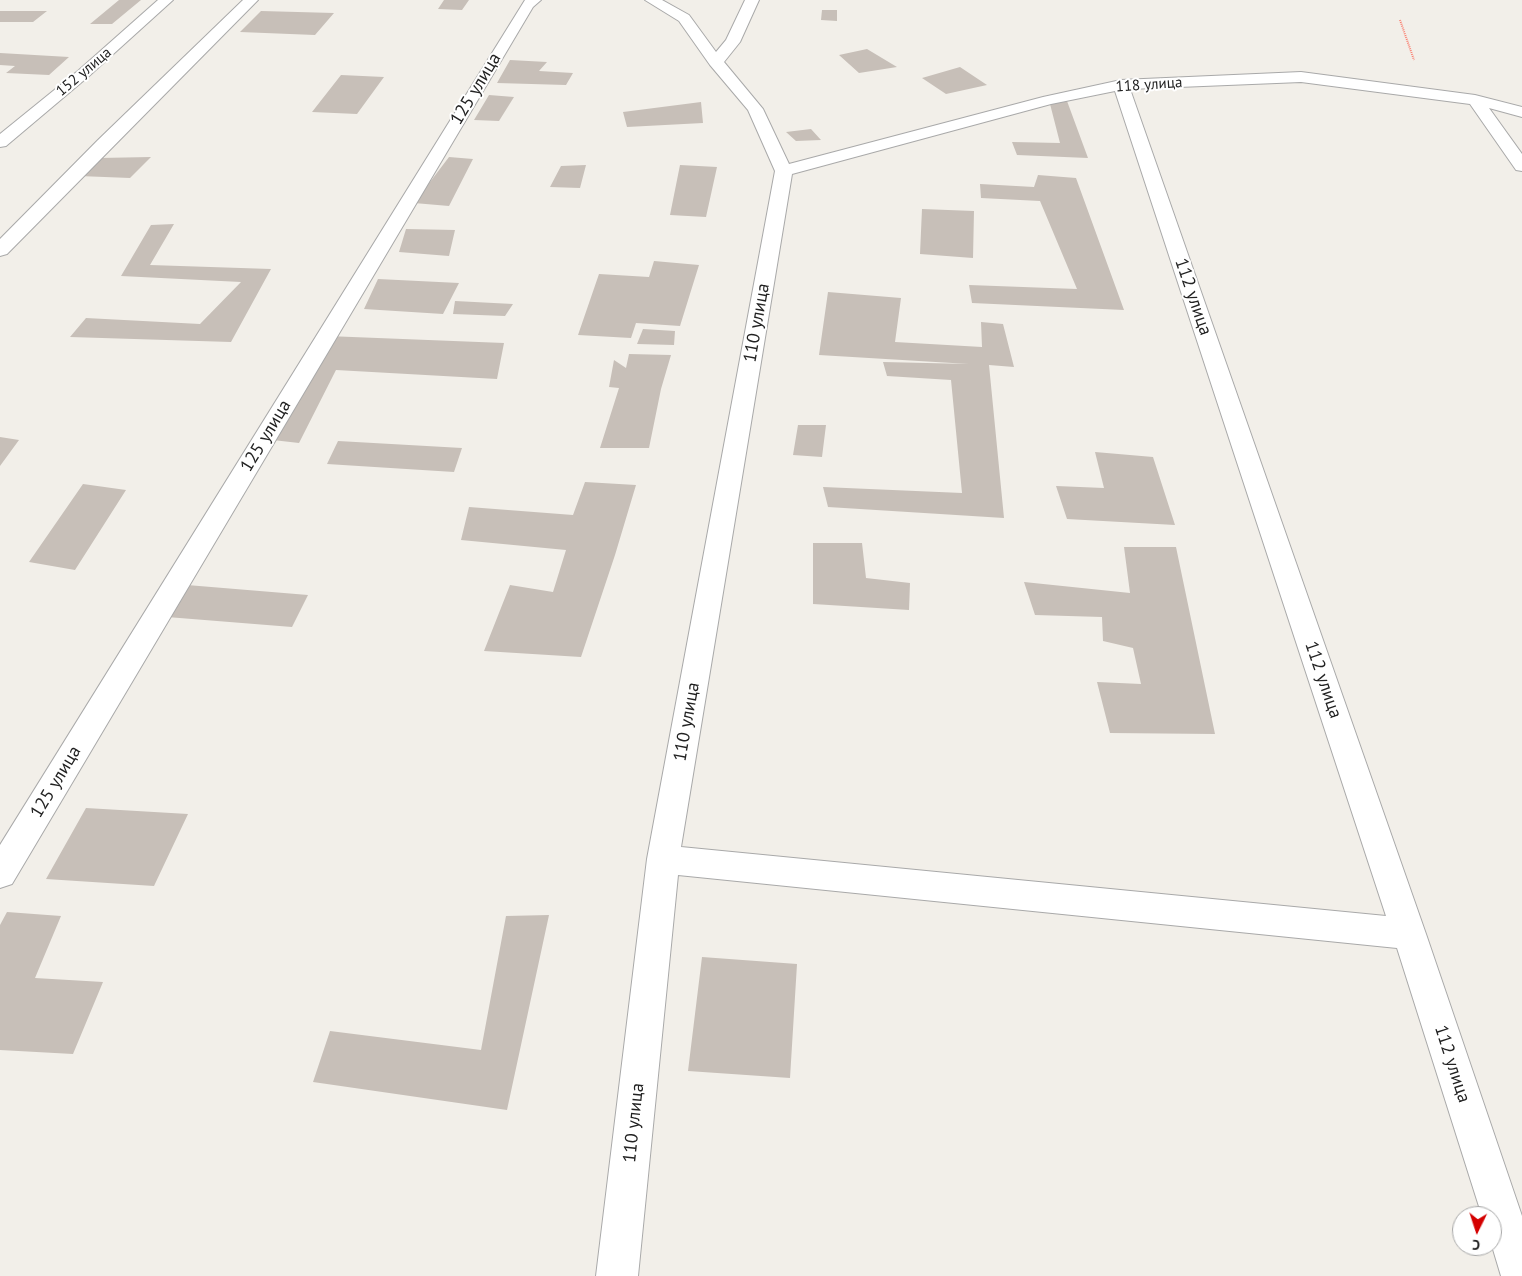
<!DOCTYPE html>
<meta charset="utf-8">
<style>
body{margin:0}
#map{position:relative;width:1522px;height:1276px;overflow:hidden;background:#f2efe9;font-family:"PT Sans",sans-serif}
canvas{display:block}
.north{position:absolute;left:1452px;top:1206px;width:50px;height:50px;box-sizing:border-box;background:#fff;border:1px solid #a7a7a7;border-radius:50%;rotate:184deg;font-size:14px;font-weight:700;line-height:20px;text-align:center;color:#222}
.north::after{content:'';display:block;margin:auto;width:18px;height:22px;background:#d40000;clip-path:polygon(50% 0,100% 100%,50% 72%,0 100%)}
</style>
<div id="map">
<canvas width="1522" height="1276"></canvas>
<div class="north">С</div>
</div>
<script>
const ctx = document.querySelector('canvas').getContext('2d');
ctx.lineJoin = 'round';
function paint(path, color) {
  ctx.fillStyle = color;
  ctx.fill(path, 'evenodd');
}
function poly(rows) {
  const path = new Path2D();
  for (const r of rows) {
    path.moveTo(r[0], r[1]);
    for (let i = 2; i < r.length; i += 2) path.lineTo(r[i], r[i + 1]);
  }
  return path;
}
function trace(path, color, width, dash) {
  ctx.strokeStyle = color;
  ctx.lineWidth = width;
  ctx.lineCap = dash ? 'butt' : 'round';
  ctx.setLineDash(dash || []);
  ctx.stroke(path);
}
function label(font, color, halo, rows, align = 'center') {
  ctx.font = font + ' "PT Sans",sans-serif';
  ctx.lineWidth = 4;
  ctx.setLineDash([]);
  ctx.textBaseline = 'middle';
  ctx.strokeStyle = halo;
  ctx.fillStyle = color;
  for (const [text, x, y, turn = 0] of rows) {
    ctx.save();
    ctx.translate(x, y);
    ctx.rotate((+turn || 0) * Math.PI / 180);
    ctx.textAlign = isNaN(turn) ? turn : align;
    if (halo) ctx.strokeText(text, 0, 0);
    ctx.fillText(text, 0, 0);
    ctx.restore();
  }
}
paint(poly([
 [119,0,141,0,112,24,90,24],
 [444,0,469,0,462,10,438,9],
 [822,10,837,10,837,21,821,20],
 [0,11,47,11,33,22,0,22],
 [261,11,334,13,315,35,240,32],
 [867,49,897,67,859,73,839,55],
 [0,53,69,57,49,75,6,73,15,66,0,65],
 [510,60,547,62,539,71,573,73,566,85,497,83],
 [960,67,987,85,946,94,922,78],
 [341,75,384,77,357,114,312,112],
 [489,95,514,97,499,121,474,120],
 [1049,100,1067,101,1088,158,1017,155,1012,142,1060,143],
 [701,102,703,123,627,127,623,112],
 [811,129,821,140,796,141,786,132],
 [151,157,130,178,79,176,99,158],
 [449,157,473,159,449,206,414,203],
 [586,165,580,188,550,187,561,166],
 [680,165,717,167,706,217,670,215],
 [1038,175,1076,178,1124,310,972,303,969,285,1077,289,1040,201,981,198,980,184,1034,187],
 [922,209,974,211,973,258,920,254],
 [174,224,150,265,271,269,231,342,70,337,86,318,200,324,241,282,121,276,151,225],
 [406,229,455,230,449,256,399,252],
 [654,261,699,265,680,326,636,323,631,338,578,335,599,274,649,277],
 [378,279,459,283,443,314,364,309],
 [828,292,901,298,895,342,982,347,981,322,1003,324,1014,367,989,365,1004,518,828,507,823,487,962,493,951,380,887,376,883,362,969,364,819,355],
 [455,301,513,304,505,316,453,314],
 [643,329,675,331,674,345,637,344],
 [327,336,504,343,497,379,336,370,299,443,264,439],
 [629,354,671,355,661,389,649,448,600,448,619,388,609,387,614,360,626,368],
 [798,425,826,425,822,457,793,455],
 [0,437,19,440,0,466],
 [338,441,462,448,454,472,327,464],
 [1095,452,1153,457,1175,525,1067,519,1056,486,1104,488],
 [585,482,636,485,615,555,581,657,484,651,510,585,553,592,566,550,461,540,469,507,573,515],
 [83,484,126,490,75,570,29,562],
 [813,543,862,543,866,578,910,583,909,610,813,604],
 [1124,547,1176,547,1215,734,1110,733,1097,682,1141,684,1133,648,1103,641,1102,617,1035,615,1024,582,1130,593],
 [187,585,308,595,292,627,167,617],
 [86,808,188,814,154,886,46,879],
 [7,912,61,916,35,978,103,982,73,1054,0,1050,0,925],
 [549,915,507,1110,313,1082,330,1031,481,1050,506,916],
 [702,957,797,964,790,1078,688,1071]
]), '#c7bfb8');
const minor = poly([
 [158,0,173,0,89,76,6,146,0,147,0,134,79,70,158,0],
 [243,0,258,0,7,254,0,256,0,239,98,140,243,0],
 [525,0,541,0,533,7,12,884,0,888,0,845,525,0],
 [645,0,662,0,689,15,716,52,726,40,745,0,759,0,740,42,724,62,763,109,789,164,1043,97,1121,80,1301,72,1475,95,1522,107,1522,117,1489,108,1522,154,1522,171,1516,170,1470,104,1301,82,1130,89,1426,934,1522,1216,1522,1276,1501,1276,1492,1246,1492,1216,1482,1216,1397,948,678,875,638,1276,596,1276,647,859,775,171,748,110,710,65,679,21,645,0],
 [1115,91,1386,916,681,847,792,174,1051,104,1115,91]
]);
trace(minor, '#a9a9a9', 2);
trace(poly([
 [1400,20,1414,60]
]), '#fa8072', 2, [1, 1]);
paint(minor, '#fff');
label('15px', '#222', '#fff', [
 ["152 улица",84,72,-40],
 ["118 улица",1149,85,-4]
]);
label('18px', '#222', '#fff', [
 ["125 улица",476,89,-59],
 ["112 улица",1193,297,71],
 ["110 улица",757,323,-80],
 ["125 улица",266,436,-59],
 ["112 улица",1323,680,71],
 ["110 улица",687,722,-80],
 ["125 улица",56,782,-59],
 ["112 улица",1452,1064,72],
 ["110 улица",634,1123,-84]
]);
</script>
